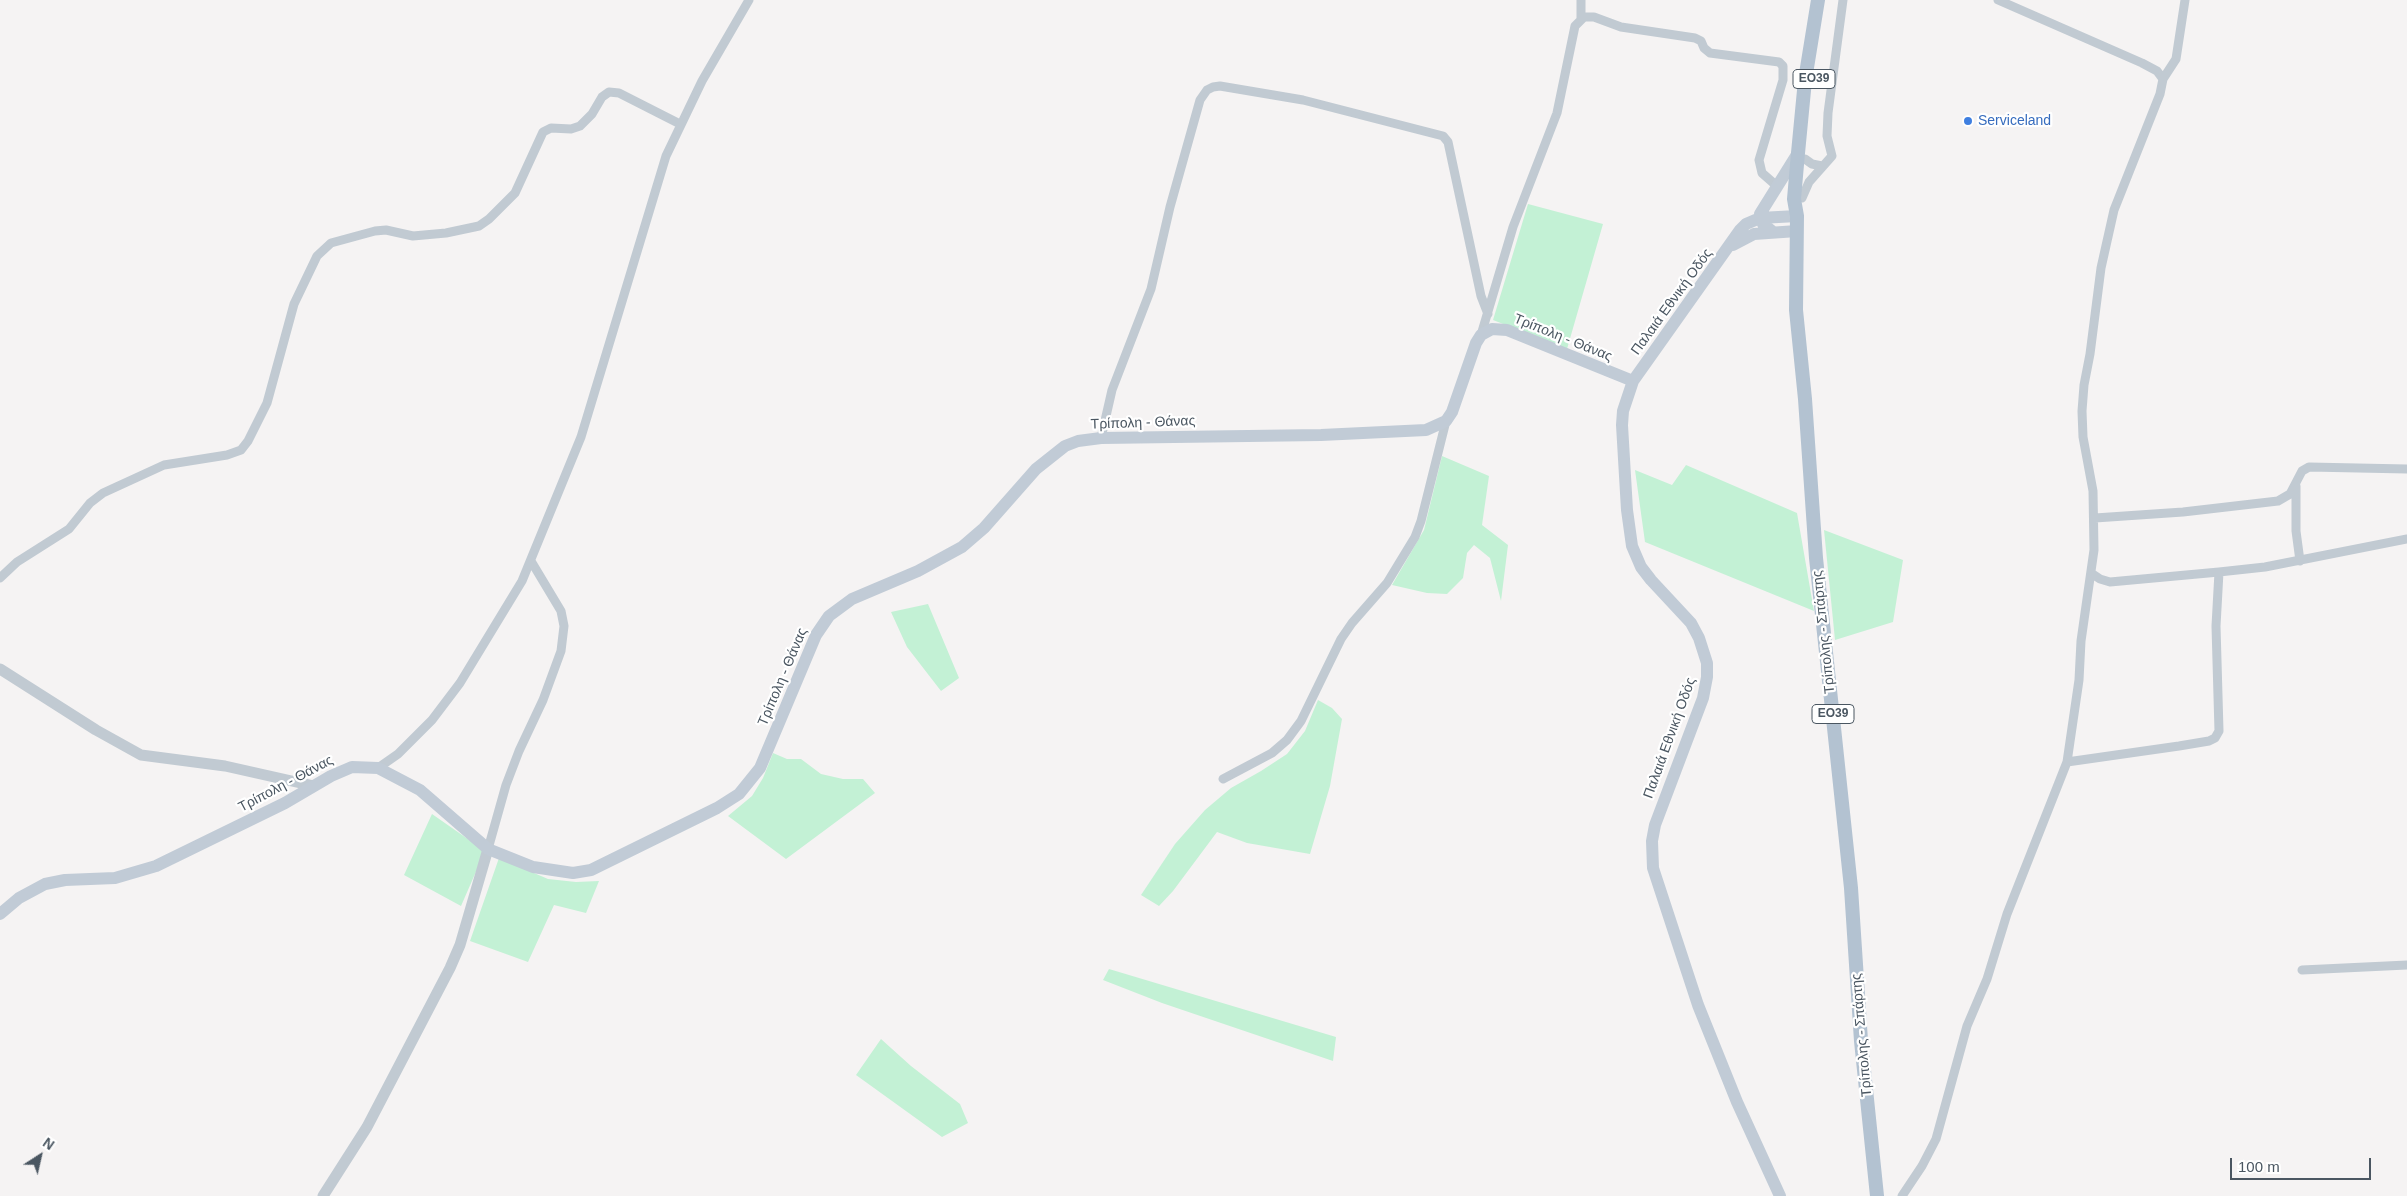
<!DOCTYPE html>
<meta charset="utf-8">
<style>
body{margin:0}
#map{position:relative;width:2407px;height:1196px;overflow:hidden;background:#f5f3f3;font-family:Arial,sans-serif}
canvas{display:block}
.north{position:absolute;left:15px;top:1131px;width:50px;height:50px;-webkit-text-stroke:4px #fff;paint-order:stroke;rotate:35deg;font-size:14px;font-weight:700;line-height:20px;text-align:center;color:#4a5661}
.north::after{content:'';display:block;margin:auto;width:18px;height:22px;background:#4a5661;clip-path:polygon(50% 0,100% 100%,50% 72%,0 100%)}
.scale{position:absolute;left:2230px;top:1158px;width:141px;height:22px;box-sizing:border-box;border:2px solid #4a5661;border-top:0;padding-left:6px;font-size:15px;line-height:18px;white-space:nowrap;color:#4a5661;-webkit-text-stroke:4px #fff;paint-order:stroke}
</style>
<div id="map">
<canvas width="2407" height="1196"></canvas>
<div class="north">N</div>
<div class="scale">100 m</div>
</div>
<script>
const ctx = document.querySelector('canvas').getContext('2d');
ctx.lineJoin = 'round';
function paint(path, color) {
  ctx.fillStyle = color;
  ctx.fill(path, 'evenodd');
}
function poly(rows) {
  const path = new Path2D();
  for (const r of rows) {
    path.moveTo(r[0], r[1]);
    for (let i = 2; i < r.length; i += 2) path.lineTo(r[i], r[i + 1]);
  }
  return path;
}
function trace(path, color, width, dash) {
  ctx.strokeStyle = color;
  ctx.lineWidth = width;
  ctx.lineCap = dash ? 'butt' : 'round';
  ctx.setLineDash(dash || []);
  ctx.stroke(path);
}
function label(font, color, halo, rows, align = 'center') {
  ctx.font = font + ' Arial,sans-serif';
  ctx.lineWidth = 4.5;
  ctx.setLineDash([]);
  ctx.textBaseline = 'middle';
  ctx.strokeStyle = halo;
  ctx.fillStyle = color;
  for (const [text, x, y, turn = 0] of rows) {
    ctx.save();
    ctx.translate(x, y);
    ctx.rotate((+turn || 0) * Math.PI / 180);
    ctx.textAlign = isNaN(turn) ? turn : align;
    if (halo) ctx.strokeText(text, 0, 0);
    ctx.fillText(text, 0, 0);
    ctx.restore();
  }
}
paint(poly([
 [1528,204,1603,224,1567,349,1493,320],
 [1442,456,1489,476,1482,525,1508,545,1501,601,1490,558,1474,545,1467,553,1463,578,1447,594,1427,593,1392,585,1424,530],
 [1686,465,1797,513,1814,611,1645,542,1635,470,1672,485],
 [1824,530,1903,560,1893,622,1835,640],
 [928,604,959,678,941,691,907,647,891,612],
 [1318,700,1332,708,1342,719,1330,786,1310,854,1247,843,1217,832,1173,891,1159,906,1141,895,1175,844,1205,810,1231,788,1261,771,1287,754,1305,731],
 [773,753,787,759,801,759,821,774,843,779,863,779,875,793,786,859,728,816,752,796,763,778],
 [432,814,485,851,461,906,404,875],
 [499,858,548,879,576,882,599,881,586,913,554,905,528,962,470,941],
 [1109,969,1336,1037,1333,1061,1162,1003,1103,980],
 [881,1039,911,1066,960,1104,968,1123,942,1137,856,1075]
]), '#c3f1d5');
trace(poly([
 [1581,0,1581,19],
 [1998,0,2142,63,2157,71,2163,79],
 [1805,159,1812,164,1822,166],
 [1802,198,1809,182,1832,156,1827,136,1828,113,1843,0],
 [1481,335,1513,227,1557,113,1575,26,1584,17,1594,17,1621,27,1695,38,1701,41,1704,48,1710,53,1779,62,1783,66,1783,80,1759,160,1762,173,1778,187],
 [1101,438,1112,390,1151,289,1170,207,1200,100,1207,90,1213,87,1220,86,1303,100,1443,136,1448,142,1481,296,1488,314],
 [2296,486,2296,531,2300,561],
 [2095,518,2183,512,2278,501,2290,494,2302,471,2309,467,2407,469],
 [2091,573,2100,579,2110,582,2219,572,2265,567,2407,539],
 [0,578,17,562,69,529,90,503,103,493,164,465,227,455,241,450,248,441,267,403,294,304,317,256,331,243,375,231,386,230,413,236,446,233,479,226,489,219,515,193,543,132,551,128,571,129,580,126,592,114,602,97,609,92,619,93,680,124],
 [2067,762,2179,746,2209,741,2215,738,2219,731,2216,626,2219,572],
 [378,768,398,754,432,720,460,683,522,581,581,437,666,156,702,81,749,0],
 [1223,779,1272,753,1287,740,1301,721,1341,639,1352,623,1387,583,1415,537,1421,521,1446,421],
 [488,849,506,785,519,751,543,700,561,651,564,626,561,611,531,561],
 [2302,970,2407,965],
 [1902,1196,1922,1166,1936,1139,1967,1026,1987,979,2007,914,2067,762,2079,680,2081,641,2094,550,2093,491,2083,437,2082,411,2084,385,2090,354,2101,268,2114,210,2160,94,2163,79,2176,59,2185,0]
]), '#c1cad2', 9);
trace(poly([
 [0,669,96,730,141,755,225,766,314,786],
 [323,1196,367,1127,450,968,460,945,488,849]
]), '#c1cad2', 11);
trace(poly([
 [1773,232,1763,224,1760,214,1798,153],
 [1733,245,1754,234,1797,231],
 [0,914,19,898,45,884,65,880,115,878,156,866,285,803,331,776,352,767,378,768,420,790,488,849,533,867,573,873,591,870,717,808,739,794,760,768,816,635,829,616,852,599,918,571,962,547,984,528,1036,469,1065,446,1078,441,1101,438,1321,435,1426,430,1446,421,1452,412,1476,343,1481,335,1492,329,1507,330,1633,381],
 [1780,1196,1737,1102,1698,1005,1653,868,1652,841,1655,825,1703,698,1707,677,1707,663,1699,638,1691,623,1651,580,1641,567,1632,546,1627,510,1622,425,1623,411,1633,381,1740,230,1746,224,1760,218,1797,216]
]), '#c1cbd6', 12);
trace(poly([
 [1818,0,1805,80,1798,153,1794,199,1797,216,1796,310,1805,399,1816,558,1851,888,1861,1041,1877,1196]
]), '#b3c2d1', 14);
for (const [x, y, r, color] of [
 [1968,121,5,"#3f7fe0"]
]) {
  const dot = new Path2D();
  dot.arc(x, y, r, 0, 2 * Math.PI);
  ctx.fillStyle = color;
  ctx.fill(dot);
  trace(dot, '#fff', 2);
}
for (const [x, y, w] of [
 [1814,79,42],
 [1833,714,42]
]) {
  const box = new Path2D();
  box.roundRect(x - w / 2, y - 9.5, w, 19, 4);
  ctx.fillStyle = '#fff';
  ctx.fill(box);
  trace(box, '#4a5661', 1);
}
label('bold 12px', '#4a5661', null, [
 ["ΕΟ39",1814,79],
 ["ΕΟ39",1833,714]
]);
label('14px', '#366cbe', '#fff', [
 ["Serviceland",1978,121]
], 'left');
label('14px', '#4a5661', '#fff', [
 ["Παλαιά Εθνική Οδός",1672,302,-54],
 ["Τρίπολη - Θάνας",1563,338,22],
 ["Τρίπολη - Θάνας",1143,423,-2],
 ["Τρίπολης - Σπάρτης",1824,632,-96],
 ["Τρίπολη - Θάνας",783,677,-67],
 ["Παλαιά Εθνική Οδός",1670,738,-70],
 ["Τρίπολη - Θάνας",286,784,-28],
 ["Τρίπολης - Σπάρτης",1862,1035,-95]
]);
</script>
